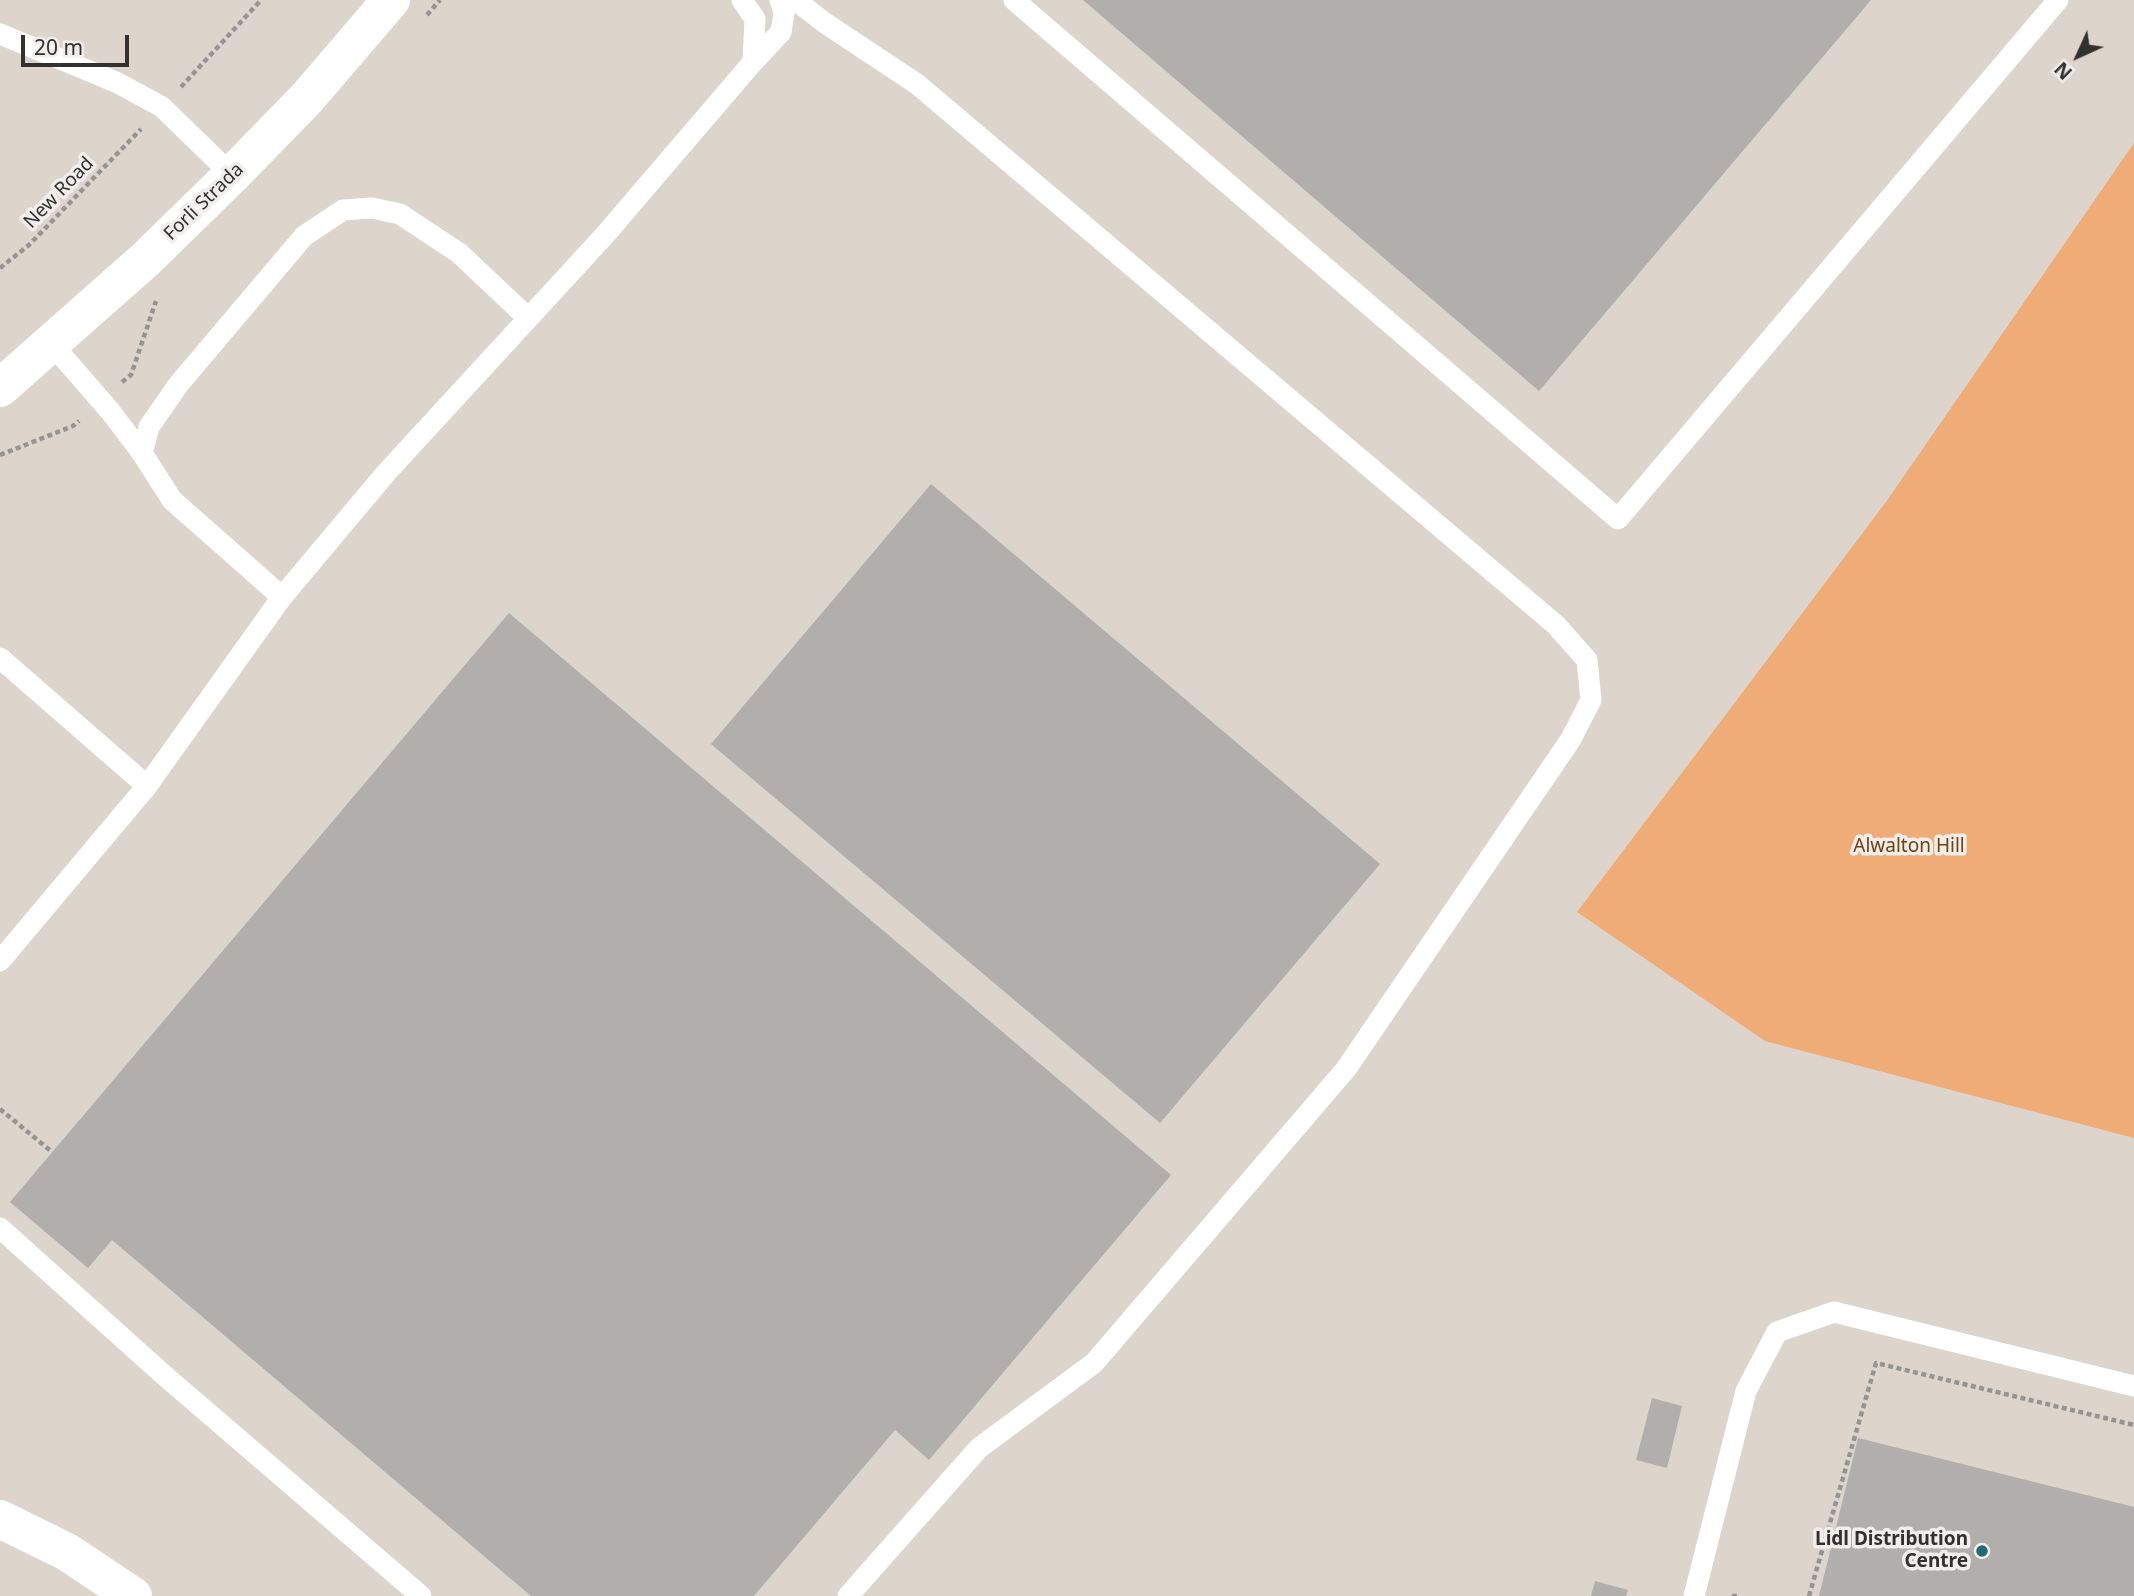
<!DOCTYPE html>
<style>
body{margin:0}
#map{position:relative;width:2134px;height:1596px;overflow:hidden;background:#e4e1de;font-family:"Noto Sans",sans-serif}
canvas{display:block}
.north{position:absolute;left:2043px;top:21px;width:70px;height:70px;-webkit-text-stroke:5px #f1eeeb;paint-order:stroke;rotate:225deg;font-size:19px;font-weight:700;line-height:28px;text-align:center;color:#323130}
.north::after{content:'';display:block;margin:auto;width:24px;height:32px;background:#323130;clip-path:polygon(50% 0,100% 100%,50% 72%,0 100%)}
.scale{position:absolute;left:21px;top:35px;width:108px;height:32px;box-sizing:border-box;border:4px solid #323130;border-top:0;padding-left:9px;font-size:21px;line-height:24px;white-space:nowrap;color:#323130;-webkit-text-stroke:5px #f1eeeb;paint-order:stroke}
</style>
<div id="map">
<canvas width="2134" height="1596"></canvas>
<div class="north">N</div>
<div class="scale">20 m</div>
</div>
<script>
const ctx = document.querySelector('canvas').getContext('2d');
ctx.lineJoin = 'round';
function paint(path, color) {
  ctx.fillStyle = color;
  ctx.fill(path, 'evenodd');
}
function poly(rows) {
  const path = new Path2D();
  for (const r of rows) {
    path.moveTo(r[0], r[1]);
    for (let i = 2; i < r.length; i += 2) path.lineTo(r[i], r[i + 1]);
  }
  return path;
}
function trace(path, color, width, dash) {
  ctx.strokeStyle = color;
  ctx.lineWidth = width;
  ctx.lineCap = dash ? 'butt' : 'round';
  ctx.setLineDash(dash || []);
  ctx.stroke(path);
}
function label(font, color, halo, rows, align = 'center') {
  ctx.font = font + ' "Noto Sans",sans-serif';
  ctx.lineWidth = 7;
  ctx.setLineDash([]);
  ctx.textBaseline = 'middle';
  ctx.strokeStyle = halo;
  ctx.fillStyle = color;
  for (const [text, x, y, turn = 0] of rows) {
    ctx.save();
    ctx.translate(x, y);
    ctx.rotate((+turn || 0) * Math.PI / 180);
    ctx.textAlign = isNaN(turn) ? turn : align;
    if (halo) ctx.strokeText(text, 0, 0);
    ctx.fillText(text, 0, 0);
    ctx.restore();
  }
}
paint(poly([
 [0,0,2134,0,2134,1596,0,1596]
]), '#ddd4cc');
paint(poly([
 [2134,143,2134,1138,1765,1041,1577,912,1886,502]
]), '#efac77');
paint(poly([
 [1083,0,1871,0,1539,391],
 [931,484,1380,864,1160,1123,711,744],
 [509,613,1171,1175,929,1460,895,1430,754,1596,531,1596,112,1240,88,1268,10,1202],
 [1652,1398,1682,1406,1667,1468,1636,1460],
 [1858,1438,2134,1507,2134,1596,1819,1596],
 [1595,1581,1628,1590,1626,1596,1591,1596]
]), '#b1aeac');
trace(poly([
 [427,15,440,0],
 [181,87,261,0],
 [0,268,29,245,141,129],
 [122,382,131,375,156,301],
 [0,455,73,426,79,421],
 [0,1109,52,1152],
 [1732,1596,1737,1596],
 [1809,1596,1876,1363,2134,1425]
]), '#969492', 4.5, [5, 3.5]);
trace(poly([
 [795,0,825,23,917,84,1556,625,1587,660,1591,700,1571,739,1346,1069,1094,1363,979,1448,848,1596],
 [1014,0,1618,519,2058,0],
 [0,34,118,83,162,107,232,175],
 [753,62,781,32,784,13,780,0],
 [51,343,110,411,142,453,172,500,282,597],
 [142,453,149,427,178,385,304,236,343,210,372,208,400,214,459,253,528,318],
 [0,658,147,786],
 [0,961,147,786,282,597,386,473,604,236,753,62,755,19,742,0],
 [0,1228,165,1376,421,1596],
 [1694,1596,1746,1391,1777,1332,1834,1312,2134,1386]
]), '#fff', 21);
trace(poly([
 [0,388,146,259,232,175,307,98,391,0],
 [0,1519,67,1552,133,1596]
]), '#fff', 38);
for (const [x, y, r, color] of [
 [1982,1551,7,"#236a78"]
]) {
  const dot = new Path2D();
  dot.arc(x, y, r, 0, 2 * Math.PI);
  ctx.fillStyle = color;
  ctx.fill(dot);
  trace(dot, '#f1eeeb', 2.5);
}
label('19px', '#323130', '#f1eeeb', [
 ["New Road",59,193,-46],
 ["Forli Strada",204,202,-44]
]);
label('19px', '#704011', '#f1eeeb', [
 ["Alwalton Hill",1909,847]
]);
label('bold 19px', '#323130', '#f1eeeb', [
 ["Lidl Distribution",1968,1540],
 ["Centre",1968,1562]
], 'right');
</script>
